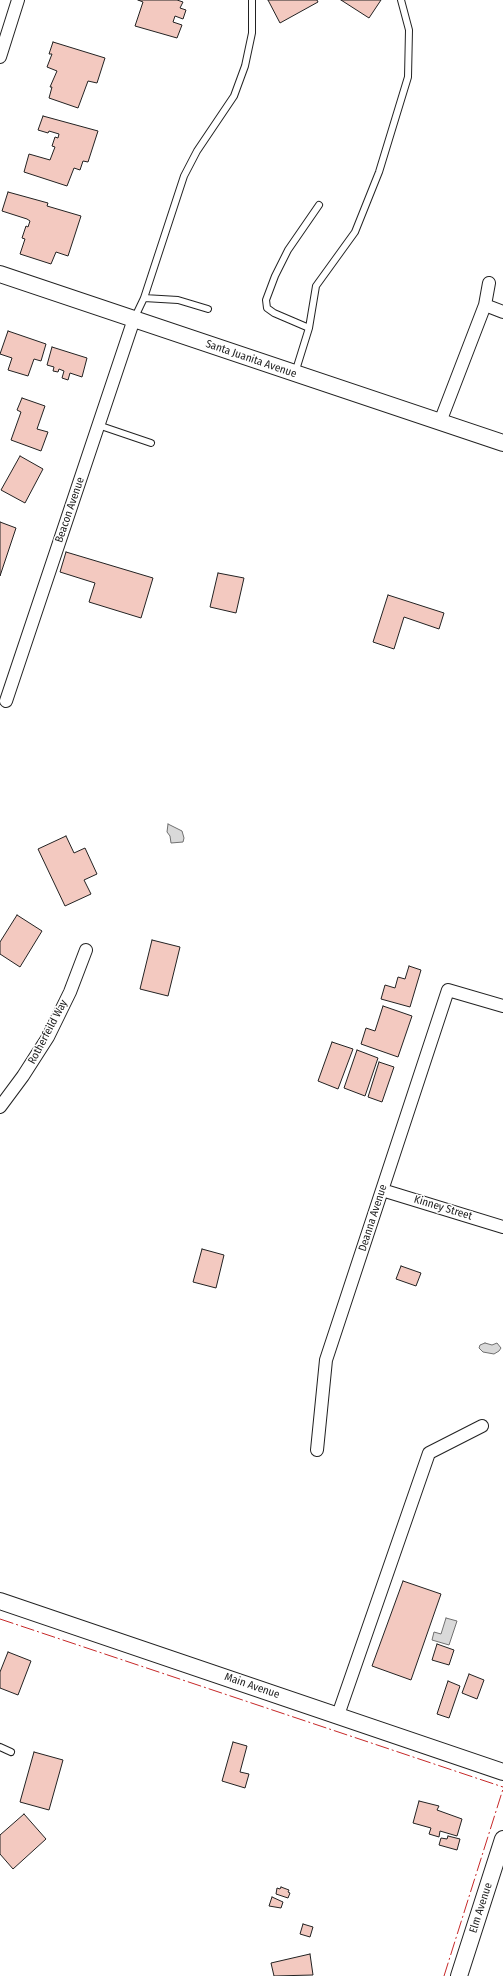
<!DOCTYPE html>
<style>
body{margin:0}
canvas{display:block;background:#fff}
</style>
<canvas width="503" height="1976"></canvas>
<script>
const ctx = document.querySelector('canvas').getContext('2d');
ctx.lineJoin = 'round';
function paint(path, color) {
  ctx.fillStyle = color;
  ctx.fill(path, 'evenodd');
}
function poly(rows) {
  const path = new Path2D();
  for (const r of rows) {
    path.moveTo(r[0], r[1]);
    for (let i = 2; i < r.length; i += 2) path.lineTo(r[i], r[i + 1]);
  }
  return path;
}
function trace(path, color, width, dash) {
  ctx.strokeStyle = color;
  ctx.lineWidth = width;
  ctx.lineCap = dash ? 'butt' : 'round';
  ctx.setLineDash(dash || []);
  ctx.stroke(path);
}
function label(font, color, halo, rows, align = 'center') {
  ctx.font = font + ' "Fira Sans Condensed",sans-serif';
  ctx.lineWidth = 3;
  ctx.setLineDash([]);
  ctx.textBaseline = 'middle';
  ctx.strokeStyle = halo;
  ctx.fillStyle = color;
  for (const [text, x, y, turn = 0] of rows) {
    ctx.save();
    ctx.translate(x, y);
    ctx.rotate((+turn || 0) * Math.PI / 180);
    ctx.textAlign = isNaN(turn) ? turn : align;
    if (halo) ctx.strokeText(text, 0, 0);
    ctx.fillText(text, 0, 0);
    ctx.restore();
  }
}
const water = poly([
 [168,824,182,831,184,838,183,842,171,843,170,836,167,832,168,824],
 [485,1343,492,1345,497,1343,501,1348,499,1351,494,1354,483,1352,479,1348,480,1345,485,1343],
 [446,1618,457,1621,449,1645,432,1640,434,1632,441,1634,446,1618]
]);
paint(water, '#d9d9d9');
trace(water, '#6f6f6f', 1);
const building = poly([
 [138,0,177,0,183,2,180,8,186,10,183,19,175,16,173,22,182,25,177,38,135,26,143,2,138,0],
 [268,0,317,0,318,2,280,23,268,0],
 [341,0,381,0,369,18,341,0],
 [53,42,105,58,97,83,88,81,78,108,49,98,52,87,50,87,57,71,47,67,52,54,49,54,53,42],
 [43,116,98,131,88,162,83,161,80,170,74,168,67,186,24,172,29,154,50,160,55,147,52,146,55,137,58,138,59,134,49,131,48,133,38,130,43,116],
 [8,192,48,203,47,206,81,216,68,256,56,252,51,264,20,254,25,239,22,238,26,226,28,227,30,221,27,219,2,211,8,192],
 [8,331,46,344,41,361,34,359,28,376,8,370,12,358,0,354,8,331],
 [52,347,87,358,82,377,70,373,68,380,62,378,64,371,59,369,58,372,53,371,54,367,47,365,52,347],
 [22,398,45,406,37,429,48,432,41,451,11,440,21,412,17,410,22,398],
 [20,456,43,469,25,503,1,490,20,456],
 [0,522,16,528,0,576,0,522],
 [66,552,153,578,141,618,89,602,95,583,60,572,66,552],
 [218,573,244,578,236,613,210,607,218,573],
 [388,595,444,613,439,629,404,617,394,649,373,642,388,595],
 [66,836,74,853,85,848,97,874,84,880,91,894,65,906,38,849,66,836],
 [17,915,42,931,20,967,0,954,0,942,17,915],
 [152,940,180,947,168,996,140,989,152,940],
 [409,966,421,970,410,1007,381,999,385,985,395,988,398,977,405,979,409,966],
 [383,1006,412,1016,398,1057,361,1044,366,1028,375,1031,383,1006],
 [332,1042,353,1049,338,1089,318,1081,332,1042],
 [357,1050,378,1058,365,1096,344,1088,357,1050],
 [379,1062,394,1067,382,1102,368,1097,379,1062],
 [202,1249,224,1255,216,1288,193,1282,202,1249],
 [401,1266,421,1273,416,1286,396,1279,401,1266],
 [403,1581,441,1594,411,1680,372,1666,403,1581],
 [437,1644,454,1650,449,1665,432,1660,437,1644],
 [8,1652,31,1661,18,1695,0,1688,0,1672,8,1652],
 [469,1674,484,1680,477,1699,462,1693,469,1674],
 [448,1681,460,1686,449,1718,437,1714,448,1681],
 [233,1742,247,1746,240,1772,249,1774,245,1788,222,1781,233,1742],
 [34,1752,63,1760,49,1810,20,1802,34,1752],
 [419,1801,439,1806,437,1810,462,1819,457,1836,440,1831,439,1837,429,1834,431,1828,413,1823,419,1801],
 [24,1814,46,1839,13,1869,0,1854,0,1835,24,1814],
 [448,1836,460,1839,457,1850,439,1845,441,1838,447,1839,448,1836],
 [281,1887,289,1890,288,1892,290,1893,288,1898,276,1894,277,1888,280,1889,281,1887],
 [272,1897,283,1902,281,1908,269,1906,272,1897],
 [303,1924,313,1927,310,1937,300,1934,303,1924],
 [310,1954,313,1975,274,1976,271,1963,310,1954]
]);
paint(building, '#f3c9c0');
trace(building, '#222', 1);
const service = poly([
 [144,298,178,300,208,309],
 [134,319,144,298,184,176,197,151,234,96,245,66,252,33,252,0],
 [309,328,274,313,267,308,266,300,275,276,288,250,319,205],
 [295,373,309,328,316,286,355,232,379,172,408,77,409,30,401,0],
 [98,425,151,443],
 [0,1747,11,1752]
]);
const minor = poly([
 [0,57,18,0],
 [485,305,503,312],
 [440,422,485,305,489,283],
 [6,701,134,319],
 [0,1107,23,1076,48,1037,70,992,86,950],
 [382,1190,503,1227],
 [317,1450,326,1360,448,990,503,1006],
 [338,1715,429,1453,482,1426]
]);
const tertiary = poly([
 [0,274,503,443],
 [0,1601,503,1772],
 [459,1976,503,1839]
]);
trace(service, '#222', 8);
trace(minor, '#222', 14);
trace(tertiary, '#222', 18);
trace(service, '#fff', 6);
trace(minor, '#fff', 12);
trace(tertiary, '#fff', 16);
trace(poly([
 [0,1619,503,1787],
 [444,1976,503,1789]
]), '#c62828', 1, [14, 3, 2, 3]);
label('11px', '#222', '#fff', [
 ["Santa Juanita Avenue",251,359,19],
 ["Beacon Avenue",70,510,-71],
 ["Rotherfeild Way",48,1032,-62],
 ["Kinney Street",443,1208,17],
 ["Deanna Avenue",373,1218,-72],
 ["Main Avenue",252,1686,19],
 ["Elm Avenue",481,1908,-72]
]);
</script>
